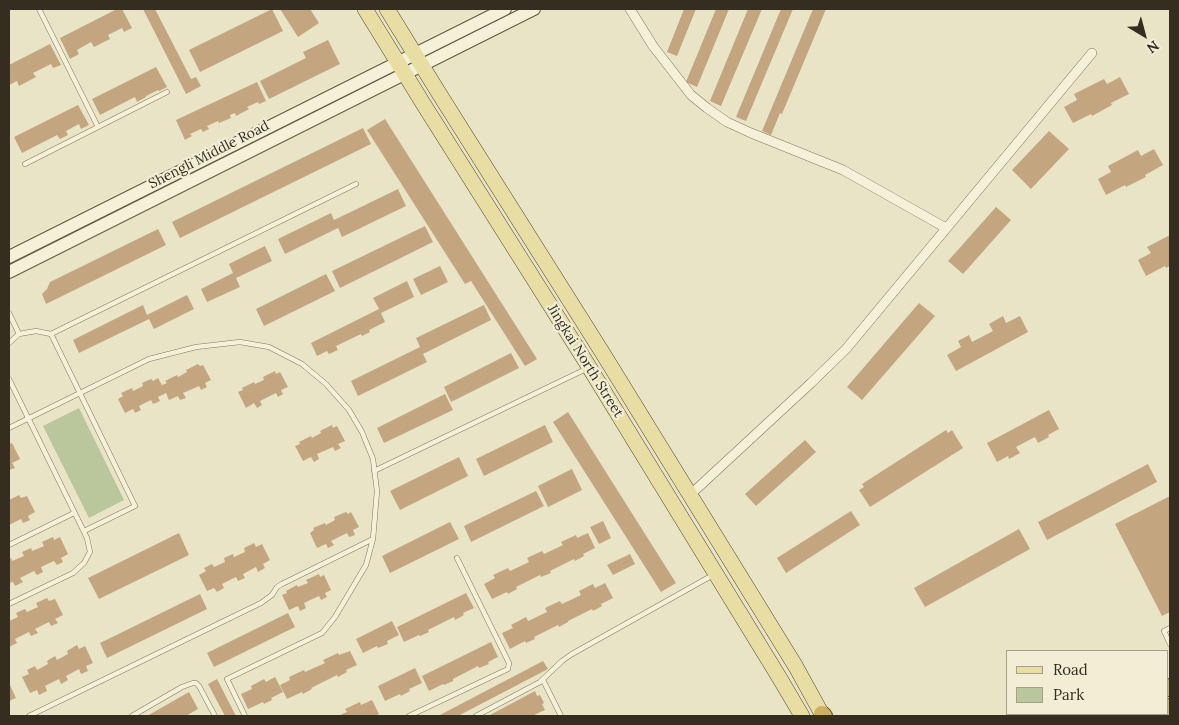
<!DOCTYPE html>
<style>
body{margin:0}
#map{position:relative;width:1179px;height:725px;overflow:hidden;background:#e9e4c6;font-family:Lora,serif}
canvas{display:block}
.frame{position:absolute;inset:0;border:10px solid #342d20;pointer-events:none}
.legend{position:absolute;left:1006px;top:650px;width:162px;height:65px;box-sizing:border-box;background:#f1eed5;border:1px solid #a5a18d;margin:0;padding:6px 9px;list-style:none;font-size:15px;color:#342d20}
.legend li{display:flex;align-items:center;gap:10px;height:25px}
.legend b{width:25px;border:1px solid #a5a18d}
.north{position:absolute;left:1119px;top:10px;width:50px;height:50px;-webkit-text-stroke:4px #f1eed5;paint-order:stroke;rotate:143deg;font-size:14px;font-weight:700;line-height:20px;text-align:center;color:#342d20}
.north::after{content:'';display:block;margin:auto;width:18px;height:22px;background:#342d20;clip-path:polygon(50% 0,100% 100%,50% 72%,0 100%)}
</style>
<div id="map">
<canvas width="1179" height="725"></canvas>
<div class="frame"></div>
<ul class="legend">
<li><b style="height:6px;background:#e8dda2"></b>Road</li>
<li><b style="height:14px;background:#bac69b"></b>Park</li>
</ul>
<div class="north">N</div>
</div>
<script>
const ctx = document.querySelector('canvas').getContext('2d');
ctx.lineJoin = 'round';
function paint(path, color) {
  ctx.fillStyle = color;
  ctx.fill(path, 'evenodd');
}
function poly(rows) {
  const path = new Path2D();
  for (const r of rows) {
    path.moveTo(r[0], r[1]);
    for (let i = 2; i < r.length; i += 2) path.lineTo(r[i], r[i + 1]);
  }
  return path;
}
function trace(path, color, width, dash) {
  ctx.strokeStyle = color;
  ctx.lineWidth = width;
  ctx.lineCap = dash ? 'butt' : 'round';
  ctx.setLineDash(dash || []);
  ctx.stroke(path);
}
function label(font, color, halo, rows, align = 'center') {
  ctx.font = font + ' Lora,serif';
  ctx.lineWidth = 4.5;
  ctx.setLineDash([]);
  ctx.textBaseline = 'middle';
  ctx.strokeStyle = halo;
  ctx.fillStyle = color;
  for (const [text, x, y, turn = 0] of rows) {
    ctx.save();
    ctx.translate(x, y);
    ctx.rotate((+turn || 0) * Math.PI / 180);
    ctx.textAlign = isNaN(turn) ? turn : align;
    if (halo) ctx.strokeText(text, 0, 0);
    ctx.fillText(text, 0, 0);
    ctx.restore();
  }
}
paint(poly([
 [79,408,124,500,89,518,43,426]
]), '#bac69b');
paint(poly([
 [117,9,122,9,132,28,124,32,122,28,108,35,110,39,94,47,91,42,77,50,79,54,70,59,60,38],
 [143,9,155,9,191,79,196,77,201,86,186,94],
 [272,9,283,31,200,72,189,50],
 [280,9,310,9,319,23,298,37],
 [684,9,696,9,677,56,667,52],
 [716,9,729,9,697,87,686,82],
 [748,9,762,9,721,106,710,101],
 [781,9,793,9,746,121,736,117],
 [813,9,826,9,782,114,780,113,771,135,762,131],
 [328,40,340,64,269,99,260,81,306,58,303,52],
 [50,44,61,65,53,68,51,64,33,73,36,77,19,86,17,81,9,85,9,65],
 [156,67,167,87,159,91,158,90,146,96,146,97,137,102,135,97,100,115,92,99],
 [1120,77,1129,94,1111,103,1112,105,1092,116,1091,114,1073,123,1064,107,1077,100,1074,94,1104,79,1107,84],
 [257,82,266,101,259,104,258,102,247,107,249,109,236,116,235,113,230,115,231,118,219,123,218,121,207,126,209,129,203,132,201,129,190,134,192,136,185,140,176,120],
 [78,105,89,125,81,129,79,124,66,131,68,135,60,139,57,135,22,153,14,137],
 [385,119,537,359,525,366,471,281,465,284,367,130],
 [363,128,371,144,180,238,172,222],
 [1049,131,1069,149,1031,189,1012,170],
 [1154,149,1163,165,1145,175,1146,177,1126,187,1125,185,1106,195,1098,179,1111,172,1108,166,1138,150,1141,156],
 [398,189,406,206,342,237,338,228,285,254,278,239,331,213,334,220],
 [996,207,1011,220,963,274,948,261],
 [425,226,433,242,340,288,332,271],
 [158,229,166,245,46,304,42,294,47,289,50,282],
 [1170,235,1170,266,1166,268,1165,266,1146,276,1138,260,1151,253,1147,247],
 [265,246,272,261,236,278,240,287,207,302,201,289,233,273,229,264],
 [440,266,448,282,421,295,413,279],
 [326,274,335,291,264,326,256,309],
 [407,281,414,297,381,313,385,322,369,330,370,332,362,336,361,334,336,346,338,350,329,354,327,351,317,356,311,343,379,309,373,298],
 [187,295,194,309,154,329,149,319,79,353,73,340,143,305,147,315],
 [919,303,935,316,862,400,847,387],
 [484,305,491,320,423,354,427,362,358,396,351,381,420,347,416,338],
 [1003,316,1006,323,1020,316,1028,332,956,371,947,355,961,347,958,341,969,335,972,342,993,331,989,324],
 [511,353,519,368,451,402,444,387],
 [198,364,200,366,203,365,211,380,205,383,207,387,201,390,199,386,183,393,186,398,180,400,178,396,169,400,166,393,158,397,160,401,153,404,151,400,139,406,141,410,135,413,133,409,125,413,118,399,123,396,121,393,132,388,133,391,143,386,142,383,151,379,153,381,158,378,162,385,167,383,165,381,177,375,178,377,187,372,186,370],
 [275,371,276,374,280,372,288,387,281,390,283,394,278,397,276,393,260,401,262,405,257,408,254,403,246,408,238,392,243,390,242,388,254,382,255,384,264,380,263,377],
 [445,394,453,410,384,443,377,428],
 [1049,410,1059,429,1048,435,1049,437,1038,443,1035,437,1016,447,1020,453,1009,459,1008,456,997,462,987,443],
 [568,412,676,583,661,592,553,422],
 [332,425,333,428,337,426,345,441,338,444,341,448,335,451,333,447,317,454,319,459,314,462,311,457,303,461,295,446,300,444,299,442,311,436,312,438,321,433,320,431],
 [545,425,553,442,484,476,476,459],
 [946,430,948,433,952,430,963,448,870,507,859,490,864,487,862,484],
 [805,440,816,452,756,506,745,494],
 [12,443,20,459,12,463,15,468,9,470,9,444],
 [459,457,468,476,400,510,390,491],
 [1148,464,1157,482,1047,540,1038,522],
 [572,469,582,490,548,507,538,486],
 [536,491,544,506,471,542,464,526],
 [19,495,21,498,27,496,35,512,28,516,30,520,23,523,21,519,9,525,9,505,10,504,9,500],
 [1170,496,1170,612,1162,616,1115,524],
 [851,511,860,525,786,573,777,558],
 [346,512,348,514,351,512,359,527,353,530,355,535,349,537,347,533,331,541,334,545,328,548,326,544,317,548,310,533,314,530,313,528,325,523,326,525,335,520,334,517],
 [603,521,611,538,599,544,590,527],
 [450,522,459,539,390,573,382,556],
 [1019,529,1030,549,925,607,914,588],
 [179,533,189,555,99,599,88,578],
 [588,533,595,548,583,554,584,556,575,561,574,559,550,571,551,573,541,577,540,575,516,587,517,589,508,594,507,592,492,599,484,584,495,578,493,575,508,568,510,571,529,562,527,558,542,551,544,554,563,545,561,542,576,535,577,538],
 [53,537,54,540,60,537,68,554,61,558,63,562,57,565,54,561,41,567,43,572,37,575,34,571,20,578,23,582,15,586,13,582,9,583,9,559,11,558,12,561,24,556,22,552,31,548,32,551,44,546,42,542],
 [254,543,256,547,262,544,270,560,263,564,265,568,258,572,256,567,243,574,245,578,238,581,236,577,222,584,224,588,217,592,214,588,207,591,199,575,206,571,204,568,212,564,214,567,225,562,224,558,233,554,234,557,245,552,244,548],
 [630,554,635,564,613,575,607,565],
 [319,574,320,577,324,575,331,590,325,593,327,597,321,600,319,596,304,603,306,608,300,611,298,606,289,610,282,595,287,593,286,591,297,585,298,587,308,583,306,580],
 [605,583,613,598,601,604,602,606,593,611,592,609,568,621,568,622,559,627,558,625,534,637,535,639,526,643,525,641,510,649,502,633,513,628,511,625,526,617,528,621,547,612,545,608,560,601,562,604,581,595,579,591,593,584,595,588],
 [466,593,474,608,463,613,464,615,455,620,454,617,428,630,429,632,420,636,419,635,404,642,397,627],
 [200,594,207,609,107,658,100,643],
 [47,598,49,601,55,599,63,615,55,619,58,623,51,626,49,622,35,629,38,633,31,636,29,632,15,639,17,643,9,647,9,621,18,617,16,613,25,609,27,612,38,607,36,603],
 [288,613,295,627,214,667,207,653],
 [392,621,399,635,387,641,388,644,378,648,377,646,363,653,356,639],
 [491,642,498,657,488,662,489,664,479,668,478,666,453,679,453,681,444,685,443,684,429,691,422,676],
 [77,645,79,649,85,646,93,663,86,666,88,671,81,674,79,669,66,676,68,680,61,684,59,679,45,686,47,691,39,695,37,690,30,693,22,677,29,674,27,670,35,666,37,670,48,664,47,661,55,656,57,660,68,654,67,651],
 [350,651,357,665,346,670,347,672,338,677,337,675,311,688,312,689,303,694,302,692,287,699,280,685,290,680,289,677,304,670,305,672,325,663,323,660,338,653,339,655],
 [543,661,548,669,458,716,438,716],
 [415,668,422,683,409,689,410,691,401,696,400,694,385,701,378,686],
 [275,677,283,692,271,698,272,700,264,704,263,702,248,709,241,694,252,689,251,686,264,679,266,682],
 [217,679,236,716,225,716,208,684],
 [9,683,16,698,9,701],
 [535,691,537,696,540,695,544,703,542,704,545,710,532,716,488,716],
 [189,692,198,709,186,716,147,716],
 [372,700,379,714,375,716,338,716,347,712,345,709,360,702,361,705]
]), '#c3a680');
const lane = poly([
 [39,9,98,127],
 [25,164,167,92],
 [9,313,19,334],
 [51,334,135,506,84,531],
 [9,343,19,334,36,331,51,334,356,184],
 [9,379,87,538,90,552,84,563,73,573,9,604],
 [9,428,149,359,196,347,240,342,269,347,302,364,326,384,349,410,362,432,373,459,377,491,373,539,366,565,335,617,322,633,227,679,245,716],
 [374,471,586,369],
 [9,545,74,513],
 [1170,628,1164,631,1170,644],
 [543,680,561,716],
 [29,716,261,603,272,595,277,587,282,584,373,539],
 [132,716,182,687,193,683,196,683,199,686,215,716],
 [409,716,508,669,509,663,457,558],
 [476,716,540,682,562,661,572,654,713,575]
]);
const street = poly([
 [630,9,653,46,677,77,691,95,707,108,727,122,751,133,843,170,946,228],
 [690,495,811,383,846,349,1092,53]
]);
const secondary = poly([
 [9,257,505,9],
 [9,272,534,9]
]);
const primary = poly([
 [365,9,424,105,586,362,779,677,802,716],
 [387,9,440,95,602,352,796,667,823,716]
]);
const highway = poly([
 [1168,688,1170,687],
 [1168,708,1170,707],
 [822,714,824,716],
 [1116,716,1120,714],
 [1153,716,1158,714]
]);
trace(lane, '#82775e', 5.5);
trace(street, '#82775e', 10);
trace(secondary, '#645841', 14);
trace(primary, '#504531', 16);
trace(highway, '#504531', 18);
trace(lane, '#f5f1d8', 4.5);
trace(street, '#f5f1d8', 9);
trace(secondary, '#f5f1d8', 12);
trace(primary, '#e8dda2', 15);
trace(highway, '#ceb061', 16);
label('14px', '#342d20', '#f1eed5', [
 ["Shengli Middle Road",209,155,-27],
 ["Jingkai North Street",585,361,58]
]);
</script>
